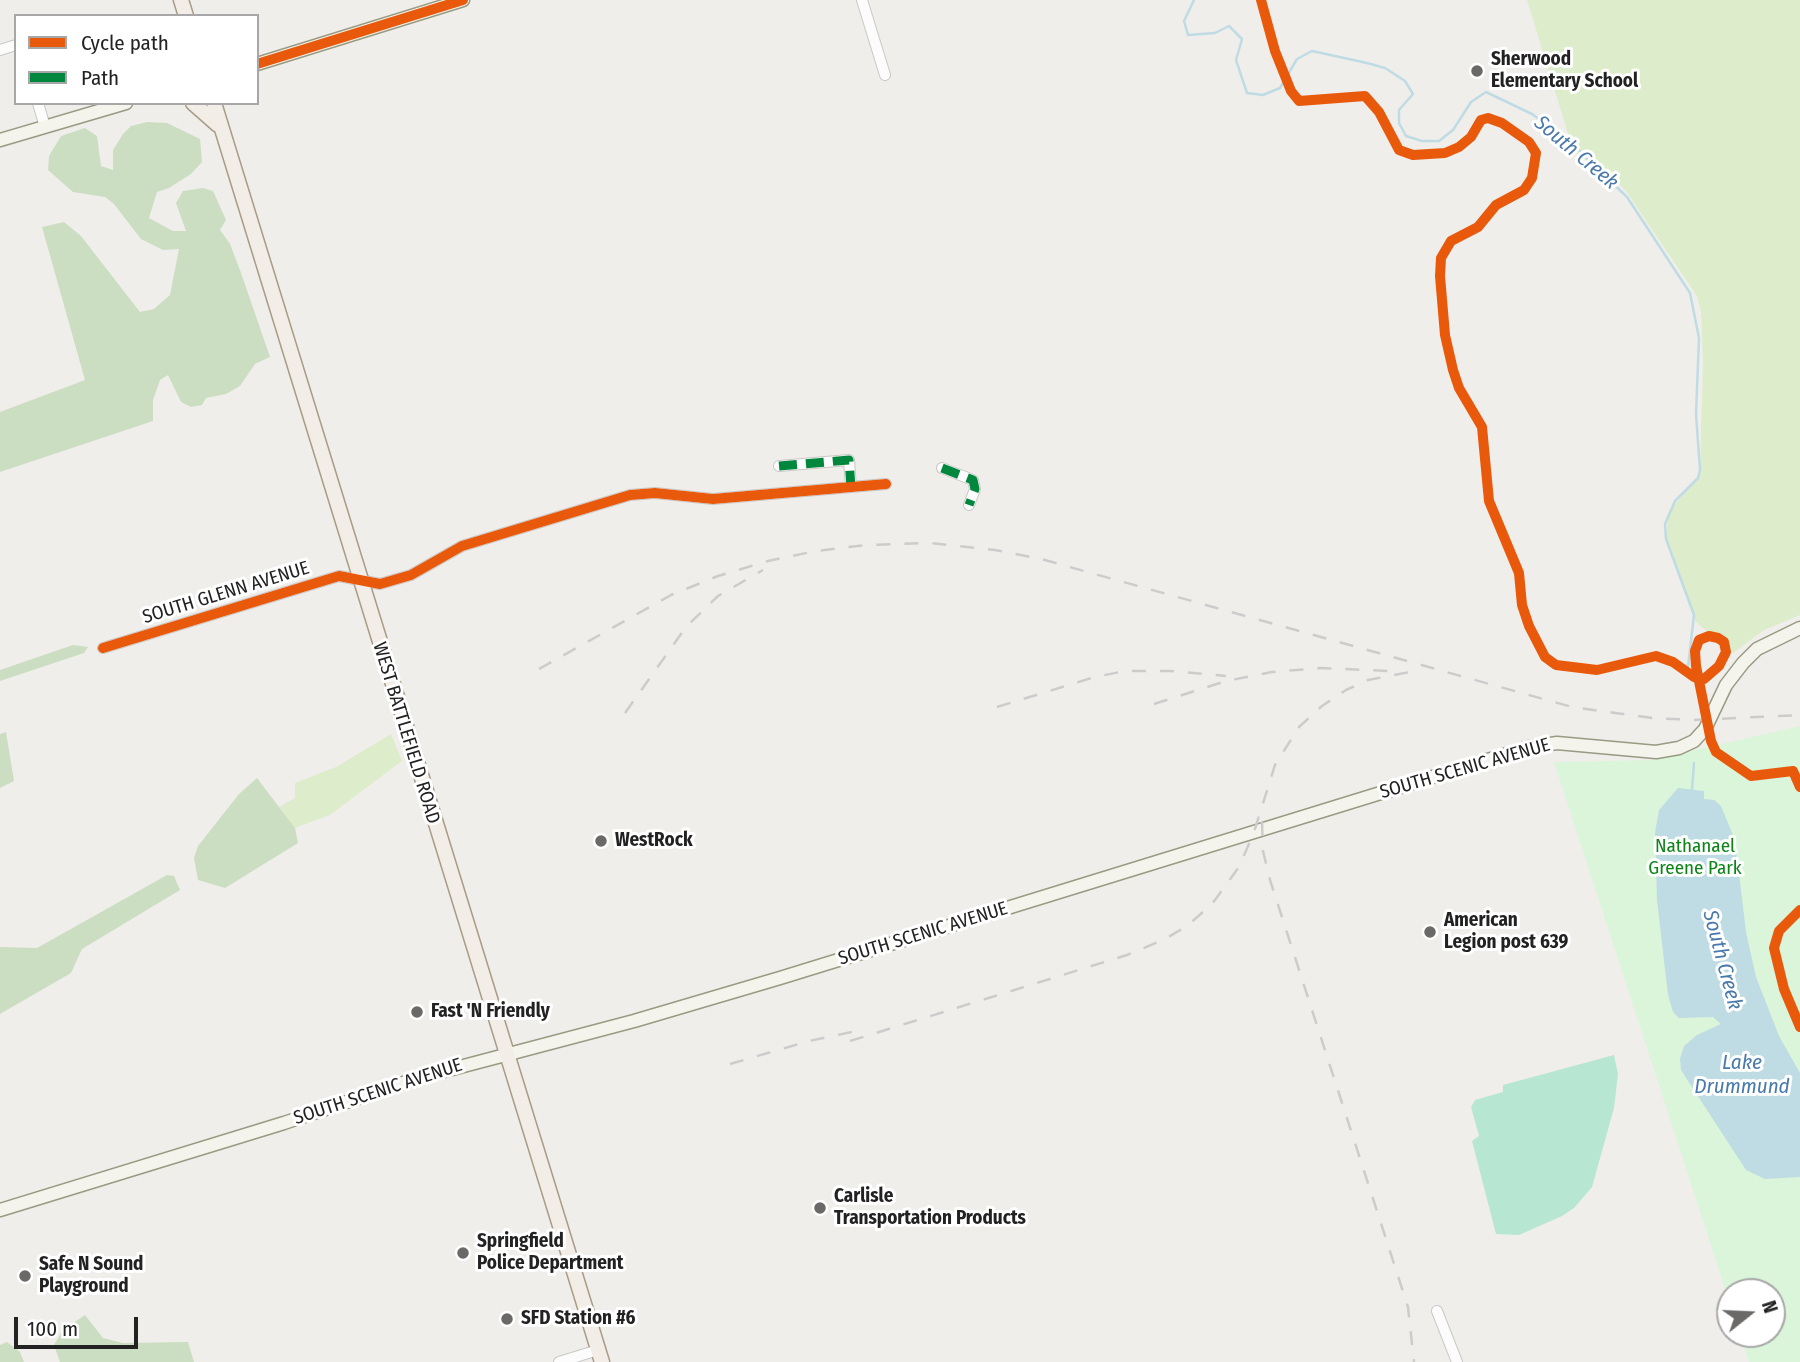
<!DOCTYPE html>
<style>
body{margin:0}
#map{position:relative;width:1800px;height:1362px;overflow:hidden;background:#f0eeeb;font-family:"Fira Sans Condensed",sans-serif}
canvas{display:block}
.legend{position:absolute;left:14px;top:14px;width:245px;height:91px;box-sizing:border-box;background:#fff;border:2px solid #a7a7a7;margin:0;padding:9px 12px;list-style:none;font-size:21px;color:#222}
.legend li{display:flex;align-items:center;gap:14px;height:35px}
.legend b{width:35px;border:2px solid #a7a7a7}
.north{position:absolute;left:1716px;top:1278px;width:70px;height:70px;box-sizing:border-box;background:#fff;border:2px solid #a7a7a7;border-radius:50%;rotate:72deg;font-size:19px;font-weight:700;line-height:28px;text-align:center;color:#222}
.north::after{content:'';display:block;margin:auto;width:24px;height:32px;background:#6a6968;clip-path:polygon(50% 0,100% 100%,50% 72%,0 100%)}
.scale{position:absolute;left:14px;top:1317px;width:124px;height:32px;box-sizing:border-box;border:4px solid #222;border-top:0;padding-left:9px;font-size:21px;line-height:24px;white-space:nowrap;color:#222;-webkit-text-stroke:5px #fff;paint-order:stroke}
</style>
<div id="map">
<canvas width="1800" height="1362"></canvas>
<ul class="legend">
<li><b style="height:9px;background:#e8590c"></b>Cycle path</li>
<li><b style="height:9px;background:#00873e"></b>Path</li>
</ul>
<div class="north">N</div>
<div class="scale">100 m</div>
</div>
<script>
const ctx = document.querySelector('canvas').getContext('2d');
ctx.lineJoin = 'round';
function paint(path, color) {
  ctx.fillStyle = color;
  ctx.fill(path, 'evenodd');
}
function poly(rows) {
  const path = new Path2D();
  for (const r of rows) {
    path.moveTo(r[0], r[1]);
    for (let i = 2; i < r.length; i += 2) path.lineTo(r[i], r[i + 1]);
  }
  return path;
}
function trace(path, color, width, dash) {
  ctx.strokeStyle = color;
  ctx.lineWidth = width;
  ctx.lineCap = dash ? 'butt' : 'round';
  ctx.setLineDash(dash || []);
  ctx.stroke(path);
}
function label(font, color, halo, rows, align = 'center') {
  ctx.font = font + ' "Fira Sans Condensed",sans-serif';
  ctx.lineWidth = 6;
  ctx.setLineDash([]);
  ctx.textBaseline = 'middle';
  ctx.strokeStyle = halo;
  ctx.fillStyle = color;
  for (const [text, x, y, turn = 0] of rows) {
    ctx.save();
    ctx.translate(x, y);
    ctx.rotate((+turn || 0) * Math.PI / 180);
    ctx.textAlign = isNaN(turn) ? turn : align;
    if (halo) ctx.strokeText(text, 0, 0);
    ctx.fillText(text, 0, 0);
    ctx.restore();
  }
}
paint(poly([
 [1527,0,1800,0,1800,615,1764,630,1733,653,1696,622,1666,539,1668,512,1698,478,1700,470,1703,361,1701,312,1697,296,1626,191,1608,173,1574,153],
 [391,734,402,761,330,815,295,828,279,807,295,798,295,783,336,767]
]), '#ddeccb');
paint(poly([
 [147,122,167,123,200,139,202,162,191,174,169,188,157,192,149,218,173,231,186,231,176,203,183,191,203,188,213,191,226,220,220,230,230,244,240,270,270,357,255,364,240,386,226,394,206,398,202,405,191,407,181,402,168,375,160,380,153,400,153,421,0,472,0,412,85,380,42,227,64,222,81,236,140,312,154,309,170,295,179,249,163,250,141,239,114,204,105,197,73,192,48,170,49,156,61,136,85,128,97,136,101,166,113,170,113,150,123,134,131,126],
 [73,645,88,647,84,653,0,681,0,670],
 [6,732,14,781,0,788,0,734],
 [257,778,295,828,298,843,225,888,198,880,194,858,198,846,239,794],
 [167,875,174,876,180,890,82,949,71,973,0,1014,0,947,37,948],
 [85,1315,103,1338,123,1343,188,1342,194,1362,60,1362,54,1345,63,1330],
 [7,1342,20,1352,24,1362,0,1362,0,1345]
]), '#cbdec1');
paint(poly([
 [1800,726,1800,1362,1749,1362,1740,1334,1772,1334,1772,1292,1730,1292,1730,1304,1554,762,1652,760]
]), '#daf5da');
paint(poly([
 [1614,1055,1618,1074,1614,1108,1592,1187,1574,1208,1562,1216,1519,1235,1496,1234,1472,1141,1479,1136,1471,1107,1475,1100,1503,1092,1503,1085]
]), '#b7e6d2');
paint(poly([
 [1678,788,1704,791,1704,799,1714,800,1721,806,1735,840,1746,932,1756,977,1779,1036,1800,1073,1800,1177,1765,1179,1746,1170,1681,1070,1680,1059,1684,1046,1697,1035,1721,1024,1713,1017,1679,1018,1673,1012,1668,995,1657,900,1655,833,1659,810]
]), '#bfdbe3');
trace(poly([
 [1194,0,1184,21,1188,35,1215,33,1229,26,1242,39,1236,60,1247,93,1263,95,1280,88,1297,59,1312,51,1367,63,1385,68,1405,81,1413,94,1399,110,1399,123,1406,136,1422,141,1439,141,1453,130,1471,102,1486,92,1532,114,1568,140,1627,197,1690,293,1699,338,1696,414,1700,470,1698,478,1675,501,1665,524,1666,539,1694,615,1688,667],
 [1692,790,1694,763]
]), '#bfdbe3', 2.5);
const street = poly([
 [862,0,885,75],
 [0,50,16,45],
 [38,103,45,127],
 [779,466,849,460,851,487],
 [942,468,973,480,975,489,969,505],
 [103,648,339,576,380,584,411,575,462,546,630,495,655,493,713,499,886,484],
 [1437,1311,1457,1362],
 [559,1362,598,1350]
]);
const secondary = poly([
 [257,64,463,0],
 [0,140,126,103],
 [0,1210,284,1123,418,1078,634,1021,780,978,1530,747,1557,743,1656,752,1679,748,1694,741,1705,729,1726,685,1743,663,1757,649,1800,628]
]);
const primary = poly([
 [181,0,186,16],
 [193,103,218,125],
 [214,103,602,1362]
]);
trace(street, '#c9c8c7', 12);
trace(secondary, '#999a82', 15);
trace(primary, '#a79c86', 17);
trace(street, '#fdfcfc', 10);
trace(secondary, '#f4f4ed', 12);
trace(primary, '#f3ede7', 14);
trace(poly([
 [539,669,671,595,718,576,768,561,816,551,866,545,930,543,995,550,1041,559,1572,707,1652,718,1694,720,1800,715],
 [1154,704,1226,681,1272,672,1320,668,1389,671],
 [997,707,1095,677,1125,671,1170,671,1226,676],
 [625,713,686,627,718,596,763,570],
 [1262,822,1263,851,1270,880,1408,1307,1414,1362],
 [850,1041,1127,955,1165,939,1187,926,1212,904,1239,867,1254,832,1275,765,1299,727,1322,706,1346,690,1368,680,1410,672],
 [730,1064,809,1041,861,1030]
]), '#ccc', 2.5, [14, 14]);
trace(poly([
 [779,466,849,460,851,487],
 [942,468,973,480,975,489,969,505]
]), '#00873e', 9, [18, 9]);
trace(poly([
 [1261,0,1275,51,1291,91,1299,101,1365,96,1379,112,1399,150,1413,155,1445,153,1459,147,1471,137,1481,120,1488,118,1502,123,1529,142,1536,153,1532,178,1524,190,1496,205,1478,227,1451,241,1441,258,1440,276,1445,335,1453,370,1459,388,1482,427,1489,501,1519,573,1522,605,1529,626,1545,657,1556,665,1597,670,1656,656,1673,662,1694,677,1704,679,1719,666,1726,652,1724,642,1718,638,1709,636,1699,640,1695,651,1696,666,1711,741,1716,752,1751,776,1793,771,1800,787],
 [257,64,463,0],
 [103,648,339,576,380,584,411,575,462,546,630,495,655,493,713,499,886,484],
 [1800,910,1779,931,1774,948,1784,989,1800,1027]
]), '#e8590c', 10);
for (const [x, y, r, color] of [
 [1477,71,7,"#6a6968"],
 [601,841,7,"#6a6968"],
 [1430,932,7,"#6a6968"],
 [417,1012,7,"#6a6968"],
 [820,1208,7,"#6a6968"],
 [463,1253,7,"#6a6968"],
 [25,1276,7,"#6a6968"],
 [507,1319,7,"#6a6968"]
]) {
  const dot = new Path2D();
  dot.arc(x, y, r, 0, 2 * Math.PI);
  ctx.fillStyle = color;
  ctx.fill(dot);
  trace(dot, '#fff', 2.5);
}
label('bold 19px', '#222', '#fff', [
 ["Sherwood",1491,60],
 ["Elementary School",1491,82],
 ["WestRock",615,841],
 ["American",1444,921],
 ["Legion post 639",1444,943],
 ["Fast 'N Friendly",431,1012],
 ["Carlisle",834,1197],
 ["Transportation Products",834,1219],
 ["Springfield",477,1242],
 ["Police Department",477,1264],
 ["Safe N Sound",39,1265],
 ["Playground",39,1287],
 ["SFD Station #6",521,1319]
], 'left');
label('19px', '#222', '#fff', [
 ["SOUTH GLENN AVENUE",226,593,-17],
 ["WEST BATTLEFIELD ROAD",406,733,73],
 ["SOUTH SCENIC AVENUE",1465,769,-16],
 ["SOUTH SCENIC AVENUE",923,934,-17],
 ["SOUTH SCENIC AVENUE",378,1092,-18]
]);
label('19px', '#0c8416', '#fff', [
 ["Nathanael",1695,847],
 ["Greene Park",1695,869]
]);
label('italic 21px', '#4a7aab', '#fff', [
 ["South Creek",1576,153,40],
 ["South Creek",1722,960,75],
 ["Lake",1742,1063],
 ["Drummund",1742,1087]
]);
</script>
